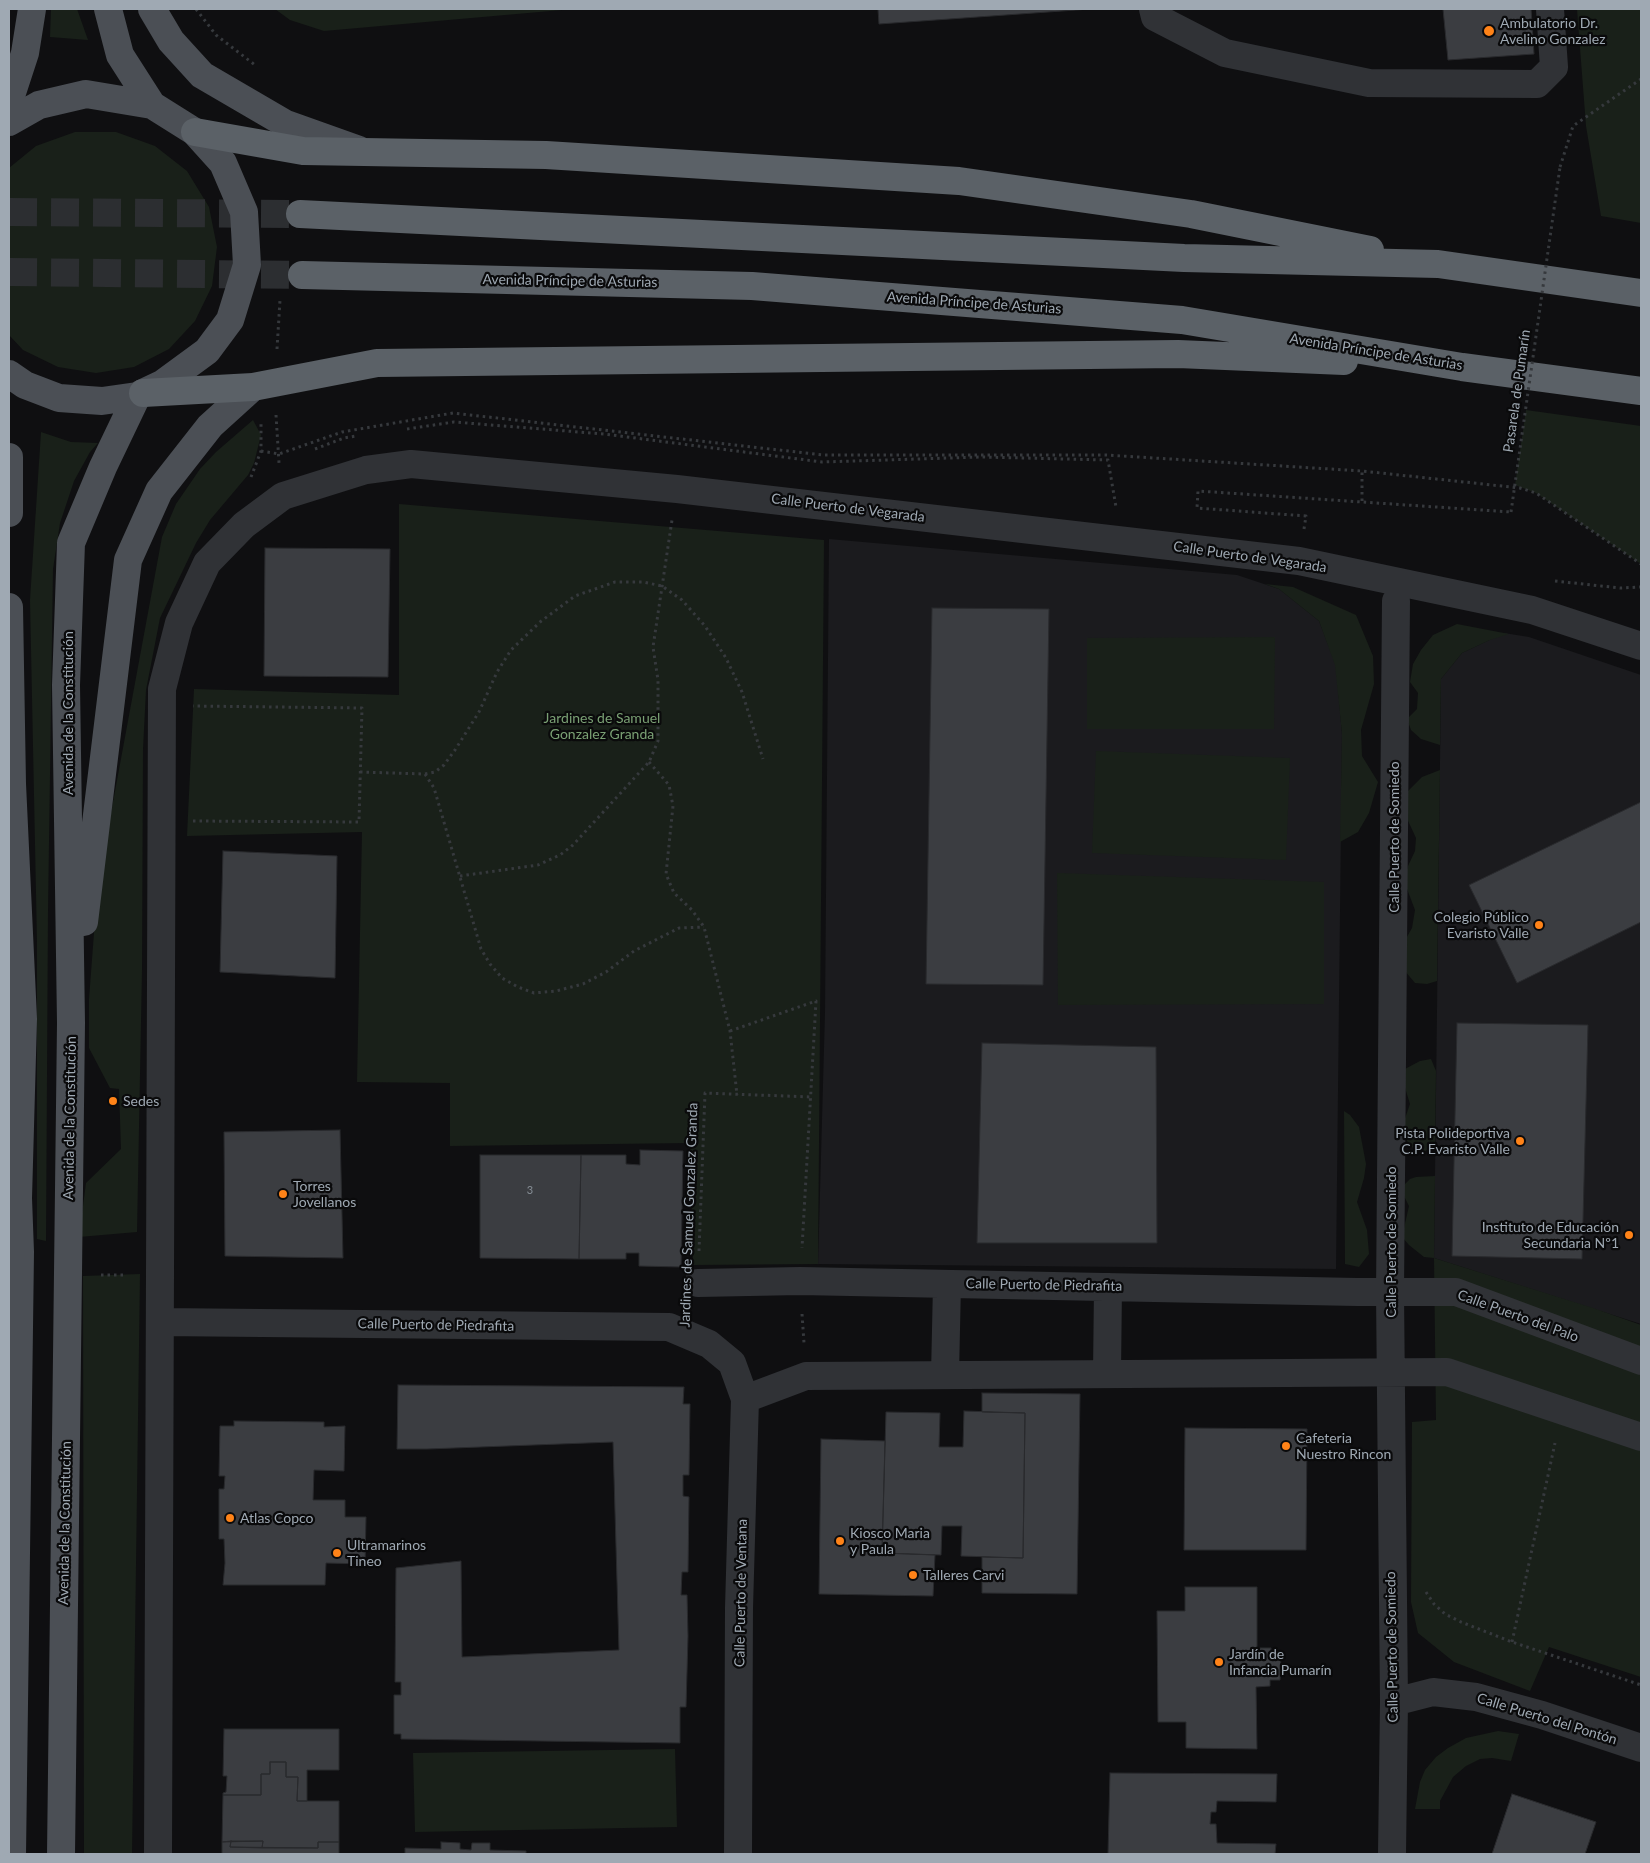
<!DOCTYPE html>
<meta charset="utf-8">
<style>
body{margin:0}
#map{position:relative;width:1650px;height:1863px;overflow:hidden;background:#0f0f11;font-family:Lato,sans-serif}
canvas{display:block}
.frame{position:absolute;inset:0;border:10px solid #9fa9b3;pointer-events:none}
</style>
<div id="map">
<canvas width="1650" height="1863"></canvas>
<div class="frame"></div>
</div>
<script>
const ctx = document.querySelector('canvas').getContext('2d');
ctx.lineJoin = 'round';
function paint(path, color) {
  ctx.fillStyle = color;
  ctx.fill(path, 'evenodd');
}
function poly(rows) {
  const path = new Path2D();
  for (const r of rows) {
    path.moveTo(r[0], r[1]);
    for (let i = 2; i < r.length; i += 2) path.lineTo(r[i], r[i + 1]);
  }
  return path;
}
function trace(path, color, width, dash) {
  ctx.strokeStyle = color;
  ctx.lineWidth = width;
  ctx.lineCap = dash ? 'butt' : 'round';
  ctx.setLineDash(dash || []);
  ctx.stroke(path);
}
function label(font, color, halo, rows, align = 'center') {
  ctx.font = font + ' Lato,sans-serif';
  ctx.lineWidth = 4.5;
  ctx.setLineDash([]);
  ctx.textBaseline = 'middle';
  ctx.strokeStyle = halo;
  ctx.fillStyle = color;
  for (const [text, x, y, turn = 0] of rows) {
    ctx.save();
    ctx.translate(x, y);
    ctx.rotate((+turn || 0) * Math.PI / 180);
    ctx.textAlign = isNaN(turn) ? turn : align;
    if (halo) ctx.strokeText(text, 0, 0);
    ctx.fillText(text, 0, 0);
    ctx.restore();
  }
}
paint(poly([
 [829,539,1237,575,1279,589,1319,621,1336,665,1342,734,1336,1269,818,1264,825,1012],
 [1504,633,1529,637,1641,675,1641,1324,1434,1258,1441,679,1462,653]
]), '#1b1b1e');
paint(poly([
 [51,9,77,9,88,40,50,37],
 [275,9,573,9,324,31,290,20],
 [1577,9,1641,9,1641,223,1601,216,1586,126],
 [75,132,116,132,155,146,187,171,209,207,217,247,212,286,195,321,169,349,134,367,96,373,58,367,23,350,9,335,9,168,36,146],
 [1526,410,1641,426,1641,564,1536,493,1515,485],
 [253,420,261,435,254,463,248,475,210,520,196,543,160,618,146,690,143,749,142,970,137,1232,79,1237,86,1183,121,1149,119,1089,110,1088,89,1048,89,999,94,933,108,829,162,537,176,504,200,469,216,452],
 [41,432,71,442,98,443,90,452,74,481,60,523,53,569,48,911,46,1241,37,1239,37,942,30,600],
 [399,504,824,540,818,1264,693,1265,690,1143,450,1146,450,1083,357,1082,362,832,187,836,194,689,399,695],
 [1265,584,1293,587,1356,615,1373,656,1374,684,1361,730,1362,756,1378,782,1369,813,1358,832,1340,842,1342,734,1335,665,1319,621,1279,589],
 [1457,624,1509,634,1490,640,1462,653,1441,679,1440,745,1421,739,1411,730,1407,719,1417,709,1418,693,1410,682,1413,664,1421,650,1433,635],
 [1275,637,1274,729,1087,729,1087,638],
 [1096,751,1290,758,1286,860,1092,853],
 [1440,770,1437,981,1427,984,1415,983,1399,964,1404,942,1412,928,1415,910,1404,881,1408,866,1415,851,1416,838,1403,810,1407,792,1422,777],
 [1057,873,1324,882,1324,1004,1058,1005],
 [1431,1059,1436,1071,1435,1146,1425,1151,1416,1151,1408,1143,1402,1127,1410,1104,1402,1078,1405,1069,1420,1061],
 [1344,1111,1350,1115,1359,1127,1366,1164,1364,1178,1357,1202,1367,1230,1369,1254,1359,1267,1345,1264],
 [1435,1176,1434,1258,1593,1308,1641,1325,1641,1677,1549,1647,1530,1691,1454,1662,1418,1633,1411,1602,1412,1422,1436,1420,1434,1258,1424,1257,1409,1245,1402,1237,1409,1206,1404,1196,1404,1185,1410,1179,1416,1177],
 [140,1274,132,1854,84,1854,83,1276],
 [1498,1731,1519,1734,1511,1761,1492,1758,1480,1759,1466,1766,1453,1777,1440,1801,1440,1809,1415,1809,1420,1782,1425,1770,1436,1757,1448,1748,1466,1738],
 [675,1749,677,1827,415,1832,413,1753]
]), '#192019');
const building = poly([
 [878,9,1090,9,879,24,878,9],
 [1443,9,1531,9,1534,54,1448,60,1443,9],
 [265,548,390,549,388,677,264,676,265,548],
 [932,608,1049,609,1043,985,926,984,932,608],
 [1641,802,1641,922,1517,983,1469,885,1641,802],
 [223,851,337,856,335,978,220,972,223,851],
 [1457,1023,1588,1025,1582,1259,1452,1256,1457,1023],
 [982,1043,1156,1047,1157,1243,977,1243,982,1043],
 [340,1130,343,1258,225,1256,224,1132,340,1130],
 [640,1150,683,1151,681,1267,639,1266,639,1253,626,1253,626,1259,579,1259,581,1155,626,1155,626,1164,640,1165,640,1150],
 [480,1155,581,1155,579,1259,480,1258,480,1155],
 [398,1385,684,1387,683,1404,690,1404,689,1475,683,1475,683,1496,689,1497,688,1572,682,1572,681,1595,687,1595,688,1636,686,1707,680,1707,680,1743,401,1739,401,1734,394,1734,394,1695,401,1695,401,1682,395,1682,396,1568,461,1561,462,1657,619,1650,613,1442,427,1449,397,1449,398,1385],
 [982,1393,1080,1394,1077,1594,982,1593,982,1557,1023,1558,1025,1413,982,1412,982,1393],
 [964,1411,1025,1413,1023,1558,961,1556,962,1526,942,1526,941,1555,882,1553,886,1412,940,1413,939,1447,963,1447,964,1411],
 [234,1421,324,1422,324,1427,345,1426,344,1471,314,1470,313,1500,345,1500,345,1517,366,1517,365,1564,326,1563,325,1585,223,1585,225,1563,224,1539,219,1539,219,1489,224,1489,225,1476,219,1476,220,1426,234,1426,234,1421],
 [1185,1428,1307,1429,1306,1550,1184,1550,1185,1428],
 [821,1439,885,1441,882,1553,935,1555,933,1596,819,1594,821,1439],
 [1185,1587,1257,1587,1257,1648,1271,1648,1270,1654,1281,1655,1280,1680,1270,1680,1270,1686,1256,1687,1257,1749,1186,1748,1186,1722,1158,1722,1157,1611,1185,1611,1185,1587],
 [224,1729,339,1729,339,1770,307,1770,307,1801,297,1801,298,1777,286,1777,286,1762,270,1762,270,1774,261,1774,261,1795,223,1795,223,1793,226,1792,227,1776,223,1776,224,1729],
 [270,1762,286,1762,286,1777,298,1777,297,1801,339,1801,339,1842,318,1842,318,1848,262,1848,263,1841,222,1842,223,1795,261,1795,261,1774,270,1774,270,1762],
 [1110,1773,1277,1774,1276,1802,1217,1801,1216,1812,1211,1812,1210,1824,1216,1824,1217,1843,1276,1844,1275,1854,1108,1854,1110,1773],
 [1512,1794,1596,1822,1585,1854,1492,1854,1512,1794],
 [231,1841,230,1847,318,1848,318,1842,339,1842,339,1854,222,1854,222,1842,231,1841],
 [231,1841,263,1841,262,1848,230,1847,231,1841],
 [441,1842,460,1843,460,1849,471,1850,472,1843,490,1843,490,1850,526,1851,526,1854,405,1854,405,1848,441,1849,441,1842]
]);
paint(building, '#3b3d41');
trace(building, '#292a2d', 1);
trace(poly([
 [9,212,300,214],
 [9,272,302,275]
]), '#2c2e31', 28, [28, 14]);
trace(poly([
 [196,9,216,35,255,65],
 [1560,167,1573,126,1641,79],
 [277,349,280,300],
 [276,415,279,463],
 [407,429,454,422,604,434,822,462,981,457,1108,460,1116,507],
 [315,449,344,438,356,436],
 [261,451,279,454,342,432,453,413,823,455,1106,455,1362,471,1520,488,1536,493,1641,564],
 [251,477,261,451,261,423],
 [1362,501,1362,471],
 [1304,529,1306,516,1197,508,1198,491,1511,512],
 [1555,581,1620,588,1641,587],
 [649,762,669,785,673,806,666,874,674,893,692,910,704,927,730,1031,737,1095],
 [360,772,425,774,435,772,444,765,455,750,479,712,497,672,511,650,540,622,575,596,615,582,643,582,662,586,682,600,705,626,726,658,742,692,763,759],
 [425,774,434,788,481,949,490,964,502,978,518,987,534,993,556,991,583,984,606,972,634,951,679,928,704,927],
 [193,821,359,822,362,708,193,706],
 [460,876,538,865,560,855,573,845,649,762,658,741,658,680,653,647,672,520],
 [730,1031,816,1001,802,1248],
 [699,1251,705,1093,811,1097],
 [101,1275,127,1275],
 [802,1314,804,1343],
 [1426,1592,1434,1604,1445,1614,1461,1622,1512,1642,1641,1685],
 [1512,1642,1555,1443]
]), '#36393d', 3, [2.5, 4]);
trace(poly([
 [1153,9,1155,17,1225,53,1369,83,1537,84,1554,67,1550,9],
 [698,1283,800,1281,1357,1292,1456,1292,1641,1361],
 [160,1322,669,1327,709,1344,732,1363,745,1399,739,1608,738,1854],
 [1107,1373,1108,1287],
 [945,1375,947,1284],
 [745,1399,806,1376,1447,1372,1641,1437],
 [1394,1702,1433,1692,1476,1697,1542,1715,1641,1748],
 [158,1854,162,689,179,623,207,563,244,525,283,496,366,470,411,464,677,489,1299,561,1532,610,1641,646],
 [1392,1854,1394,1702,1390,1292,1396,601]
]), '#303236', 28);
trace(poly([
 [108,9,120,55,152,105],
 [152,9,171,41,202,75,286,124,359,150],
 [9,102,25,53,32,9],
 [9,122,39,105,86,94,152,105,195,132,223,163,244,212,247,265,230,320,207,351,162,384,143,393,137,396,102,401,59,398,25,385,9,374],
 [9,457,9,513],
 [9,607,12,784,23,1019,18,1198,20,1252,12,1854],
 [84,922,128,560,159,491,210,426,253,387],
 [61,1854,71,1023,66,685,71,543,103,467,137,396]
]), '#4b4f55', 28);
trace(poly([
 [195,132,303,151,546,155,959,181,1191,214,1370,250],
 [300,214,1184,258,1438,264,1641,293],
 [302,275,752,286,1182,320,1462,367,1641,391],
 [143,393,253,387,377,363,1178,354,1344,361]
]), '#5b6167', 28);
trace(poly([
 [1511,512,1560,167]
]), '#36393d', 3, [2.5, 4]);
for (const [x, y, r, color] of [
 [1489,31,6,"#ff8318"],
 [1539,925,5,"#ff8318"],
 [113,1101,5,"#ff8318"],
 [1520,1141,5,"#ff8318"],
 [283,1194,5,"#ff8318"],
 [1629,1235,5,"#ff8318"],
 [1286,1446,5,"#ff8318"],
 [230,1518,5,"#ff8318"],
 [840,1541,5,"#ff8318"],
 [337,1553,5,"#ff8318"],
 [913,1575,5,"#ff8318"],
 [1219,1662,5,"#ff8318"]
]) {
  const dot = new Path2D();
  dot.arc(x, y, r, 0, 2 * Math.PI);
  ctx.fillStyle = color;
  ctx.fill(dot);
  trace(dot, '#0a0a0b', 2);
}
label('11px', '#868e96', null, [
 ["3",530,1190]
]);
label('14px', '#9fa9b3', '#0a0a0b', [
 ["Ambulatorio Dr.",1500,23],
 ["Avelino Gonzalez",1500,39],
 ["Colegio Público",1529,917,"right"],
 ["Evaristo Valle",1529,933,"right"],
 ["Sedes",123,1101],
 ["Pista Polideportiva",1510,1133,"right"],
 ["C.P. Evaristo Valle",1510,1149,"right"],
 ["Torres",293,1186],
 ["Jovellanos",293,1202],
 ["Instituto de Educación",1619,1227,"right"],
 ["Secundaria Nº1",1619,1243,"right"],
 ["Cafeteria",1296,1438],
 ["Nuestro Rincon",1296,1454],
 ["Atlas Copco",240,1518],
 ["Kiosco Maria",850,1533],
 ["y Paula",850,1549],
 ["Ultramarinos",347,1545],
 ["Tineo",347,1561],
 ["Talleres Carvi",923,1575],
 ["Jardín de",1229,1654],
 ["Infancia Pumarín",1229,1670]
], 'left');
label('14px', '#9fa9b3', '#0a0a0b', [
 ["Avenida Príncipe de Asturias",570,281,1],
 ["Avenida Príncipe de Asturias",974,303,4],
 ["Avenida Príncipe de Asturias",1376,352,9],
 ["Pasarela de Pumarín",1517,391,-82],
 ["Calle Puerto de Vegarada",848,508,7],
 ["Calle Puerto de Vegarada",1250,557,8],
 ["Avenida de la Constitución",68,713,-90],
 ["Calle Puerto de Somiedo",1394,837,-90],
 ["Avenida de la Constitución",70,1118,-89],
 ["Jardines de Samuel Gonzalez Granda",689,1215,-88],
 ["Calle Puerto de Somiedo",1391,1242,-90],
 ["Calle Puerto de Piedrafita",1044,1285,1],
 ["Calle Puerto del Palo",1518,1316,20],
 ["Calle Puerto de Piedrafita",436,1325,1],
 ["Avenida de la Constitución",65,1523,-89],
 ["Calle Puerto de Ventana",741,1593,-89],
 ["Calle Puerto de Somiedo",1392,1647,-91],
 ["Calle Puerto del Pontón",1547,1719,17]
]);
label('14px', '#7aa074', '#0a0a0b', [
 ["Jardines de Samuel",602,718],
 ["Gonzalez Granda",602,734]
]);
</script>
